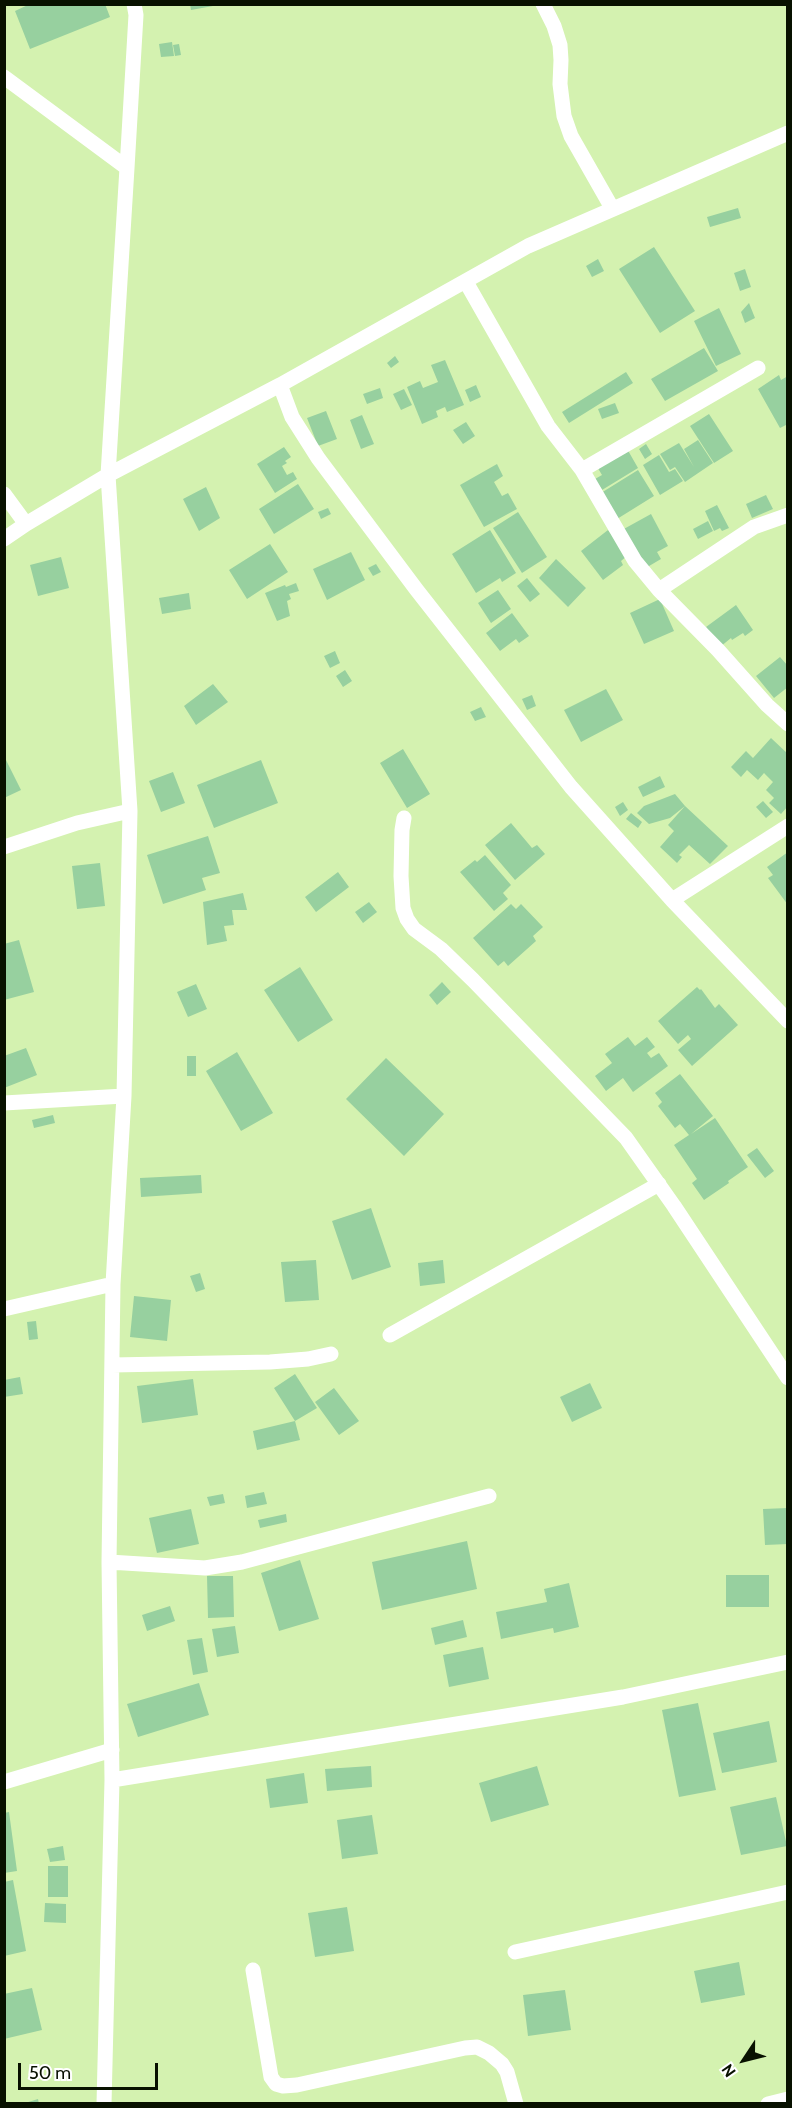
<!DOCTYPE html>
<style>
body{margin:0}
#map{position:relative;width:792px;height:2108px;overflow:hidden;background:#d4f2b0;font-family:Cabin,sans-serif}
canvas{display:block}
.frame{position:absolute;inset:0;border:6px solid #081100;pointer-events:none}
.north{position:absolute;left:714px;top:2030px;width:60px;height:60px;-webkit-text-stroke:4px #fff;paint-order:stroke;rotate:235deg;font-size:16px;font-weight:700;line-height:24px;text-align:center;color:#081100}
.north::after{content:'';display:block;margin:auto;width:21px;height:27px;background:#081100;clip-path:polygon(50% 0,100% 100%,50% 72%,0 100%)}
.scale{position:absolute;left:18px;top:2063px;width:140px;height:27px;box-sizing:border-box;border:3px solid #081100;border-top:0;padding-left:8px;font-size:18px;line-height:21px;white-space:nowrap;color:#081100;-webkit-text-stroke:4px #fff;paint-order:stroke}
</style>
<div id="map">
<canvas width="792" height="2108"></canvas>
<div class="frame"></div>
<div class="north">N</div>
<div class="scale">50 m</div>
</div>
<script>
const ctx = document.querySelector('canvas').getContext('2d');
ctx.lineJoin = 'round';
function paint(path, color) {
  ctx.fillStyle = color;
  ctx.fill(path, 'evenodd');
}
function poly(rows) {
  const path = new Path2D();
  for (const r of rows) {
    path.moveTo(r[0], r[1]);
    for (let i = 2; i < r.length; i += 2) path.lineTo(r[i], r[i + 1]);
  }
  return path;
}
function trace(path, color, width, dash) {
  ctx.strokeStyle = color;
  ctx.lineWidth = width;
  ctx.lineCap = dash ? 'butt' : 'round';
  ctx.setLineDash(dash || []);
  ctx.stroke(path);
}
paint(poly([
 [30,4,105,4,110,17,30,49,15,11],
 [190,4,213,4,213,6,191,10],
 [172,42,174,56,161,57,159,44],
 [179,44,181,55,175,56,173,45],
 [738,208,741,218,710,227,707,217],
 [654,247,695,311,660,333,619,269],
 [598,259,604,271,592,277,586,266],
 [745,269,751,287,740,291,734,273],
 [749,303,755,318,745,323,741,312],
 [719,308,741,354,716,366,694,321],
 [704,348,718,371,665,401,651,379],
 [395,356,399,362,391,368,387,363],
 [445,360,464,405,447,412,445,407,436,411,438,417,422,424,407,387,420,381,423,388,438,382,431,365],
 [626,372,633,383,569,423,562,412],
 [779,375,781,380,788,376,788,424,780,428,758,389],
 [476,385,481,397,470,402,465,390],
 [380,388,383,398,367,404,363,394],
 [404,389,412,405,401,410,393,394],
 [615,403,619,413,602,419,598,409],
 [326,411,337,439,318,446,307,418],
 [709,414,733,451,714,463,690,426],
 [362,415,374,444,361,449,350,420],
 [466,422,475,436,463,444,453,430],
 [698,440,713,463,685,482,675,467,670,470,660,454,679,443,694,467,684,449],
 [646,444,652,454,645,459,639,449],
 [284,447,291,457,285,461,287,463,282,466,287,475,293,472,297,479,275,493,257,464],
 [626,447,638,468,602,490,595,479,602,475,596,465],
 [659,455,669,472,675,469,683,481,660,495,643,465],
 [497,464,503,476,494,482,502,496,508,493,517,509,484,527,460,485],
 [638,470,654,496,617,519,601,493],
 [298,484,314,509,274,534,259,509],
 [206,487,220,518,199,531,183,499],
 [766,495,773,509,752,518,746,504],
 [717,505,729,528,722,531,720,528,714,531,705,511],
 [328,508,331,514,321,519,318,512],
 [518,512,547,557,522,573,493,528],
 [651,514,668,546,657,552,661,559,644,569,622,530],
 [708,521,713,531,698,539,693,529],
 [490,530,516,573,502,582,500,578,476,593,452,554],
 [608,530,627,556,621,561,623,565,603,580,581,551],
 [270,544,288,572,247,599,229,570],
 [351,552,365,580,327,600,313,569],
 [61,557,69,588,38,596,30,565],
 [556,559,586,588,568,607,539,578],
 [376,564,381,572,373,576,368,568],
 [527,578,540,594,530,602,517,586],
 [296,583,299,591,289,594,291,599,287,601,290,616,277,621,265,593,285,585,286,587],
 [498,590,511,609,491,623,478,603],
 [189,593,191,609,162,614,159,598],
 [660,599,674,631,644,644,630,613],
 [736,605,753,630,745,636,743,633,732,640,731,638,720,647,706,627],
 [512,613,529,636,519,643,516,639,500,651,486,633],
 [335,651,340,663,330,668,324,656],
 [780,657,788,666,788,687,774,698,756,676],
 [345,670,352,681,343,687,336,676],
 [213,684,228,702,196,725,184,706],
 [606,689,623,720,581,742,564,710],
 [532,695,536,706,527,710,522,699],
 [481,707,486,717,475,721,470,712],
 [771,738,788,754,788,806,781,814,769,803,774,798,766,790,773,782,764,773,758,780,747,770,741,777,731,767,746,751,753,758],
 [403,749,430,794,407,808,380,763],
 [4,756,21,790,4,798],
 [261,760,278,803,214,828,197,785],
 [173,772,185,803,161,812,149,781],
 [660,776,665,787,643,797,638,787],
 [675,794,685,806,670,818,649,824,637,813,644,806],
 [763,801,773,812,766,818,756,807],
 [623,802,628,810,620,816,615,807],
 [685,806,728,846,710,864,689,845,679,855,682,857,677,863,660,847,674,831,668,825],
 [631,813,642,822,638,828,626,819],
 [511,823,532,848,537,845,545,854,515,880,485,845],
 [208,836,220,873,202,878,206,890,163,904,147,855],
 [788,852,788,905,768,878,773,875,767,867],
 [485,855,511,885,503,893,508,899,494,911,460,872,475,860,477,862],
 [100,863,105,906,77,909,72,866],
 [338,872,349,887,316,912,305,897],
 [243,893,247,910,232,910,234,925,224,926,227,941,207,945,203,902],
 [369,902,377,912,363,923,355,912],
 [511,904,516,909,521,904,543,927,533,936,536,941,508,966,504,961,498,966,473,938],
 [19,940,34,992,4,1000,4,944],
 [300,967,333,1020,298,1042,264,990],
 [442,982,451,992,437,1005,429,995],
 [196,984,207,1009,188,1017,177,992],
 [697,987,700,990,701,989,715,1008,719,1004,738,1025,692,1066,678,1050,691,1039,688,1035,678,1044,658,1021],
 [628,1037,635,1046,647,1037,655,1047,647,1053,651,1058,659,1053,668,1066,633,1092,623,1078,606,1091,595,1076,612,1063,605,1054],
 [26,1048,37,1075,4,1088,4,1056],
 [237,1052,273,1113,241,1131,206,1071],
 [187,1056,196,1056,196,1076,187,1076],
 [386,1058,444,1114,404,1156,346,1099],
 [680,1074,713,1116,691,1134,715,1118,748,1167,728,1181,729,1183,704,1200,692,1183,697,1179,674,1145,689,1135,680,1124,675,1128,658,1106,662,1102,655,1093],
 [53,1115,55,1123,34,1128,32,1120],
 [757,1148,774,1171,765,1178,747,1155],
 [201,1175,202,1193,141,1197,140,1178],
 [371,1208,391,1267,352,1280,332,1221],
 [316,1260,319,1300,285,1302,281,1262],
 [443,1260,445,1283,420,1286,418,1263],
 [200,1273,205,1289,196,1292,190,1276],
 [134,1296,171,1300,167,1341,130,1337],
 [36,1321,38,1339,29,1340,27,1322],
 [295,1374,317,1408,295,1421,300,1440,257,1450,253,1431,295,1421,274,1388],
 [20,1377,23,1394,4,1397,4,1380],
 [193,1379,198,1415,142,1423,137,1386],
 [590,1383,602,1408,572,1422,560,1397],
 [334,1388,359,1421,339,1435,315,1402],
 [264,1492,267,1504,247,1508,245,1496],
 [223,1494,225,1503,210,1506,207,1497],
 [788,1508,788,1544,765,1545,763,1509],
 [191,1509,199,1544,157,1553,149,1518],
 [286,1514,287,1522,260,1528,258,1520],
 [467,1541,477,1589,382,1610,372,1562],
 [300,1560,319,1619,279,1631,261,1573],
 [726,1575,769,1575,769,1607,726,1607],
 [207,1576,233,1576,234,1617,208,1618],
 [569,1583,579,1627,554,1633,553,1628,501,1639,496,1612,547,1602,544,1589],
 [170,1606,175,1621,147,1631,142,1615],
 [463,1620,467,1637,435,1645,431,1628],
 [235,1626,239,1653,217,1657,212,1629],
 [202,1638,208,1672,193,1675,187,1640],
 [483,1647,489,1679,449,1687,443,1655],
 [199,1683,209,1715,138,1737,127,1704],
 [698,1703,716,1790,679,1797,662,1710],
 [769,1721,777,1762,722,1773,713,1733],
 [371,1766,372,1787,327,1791,325,1769],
 [537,1766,549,1805,491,1822,479,1783],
 [304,1773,308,1803,270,1808,266,1779],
 [776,1797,787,1846,741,1855,730,1807],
 [9,1812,17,1871,4,1873,4,1813],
 [372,1815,378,1854,342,1859,337,1820],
 [63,1846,65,1860,50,1862,47,1849],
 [48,1866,68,1866,68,1897,48,1897],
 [13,1880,26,1951,4,1956,4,1882],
 [45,1903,66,1904,66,1923,44,1922],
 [347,1907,354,1951,315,1957,308,1913],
 [739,1962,745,1995,701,2003,694,1971],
 [32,1988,42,2030,4,2039,4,1994],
 [565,1990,571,2030,528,2036,523,1995],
 [38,2099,39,2104,25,2104,25,2103]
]), '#97d09f');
trace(poly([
 [543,4,554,26,560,45,561,60,560,84,564,116,571,136,612,208],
 [4,77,127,168],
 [466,282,548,426,582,470,635,561,659,590,718,650,767,705,788,724],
 [280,385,292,417,318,458,416,589,571,787,672,900,788,1021],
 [582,470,758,368],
 [4,494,26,524],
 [4,539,26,524,108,475,280,385,528,246,788,133],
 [659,590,754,527,788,515],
 [404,818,402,830,401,876,403,908,407,919,414,929,441,949,473,980,626,1138,674,1206,788,1378],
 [4,847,77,823,130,811],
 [672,900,788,826],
 [4,1103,124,1096],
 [4,1309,113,1284],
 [390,1335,659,1184],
 [112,1365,270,1362,308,1359,331,1354],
 [109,1562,205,1568,242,1562,489,1496],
 [112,1780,623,1697,788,1662],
 [4,1782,112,1750],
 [515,1952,788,1892],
 [253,1970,271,2077,276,2084,283,2086,297,2085,465,2048,477,2047,489,2053,502,2064,507,2072,516,2104],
 [104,2104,112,1780,109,1562,113,1284,124,1096,130,811,108,475,127,168,136,15,134,4],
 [768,2104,788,2099]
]), '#fff', 15);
</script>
